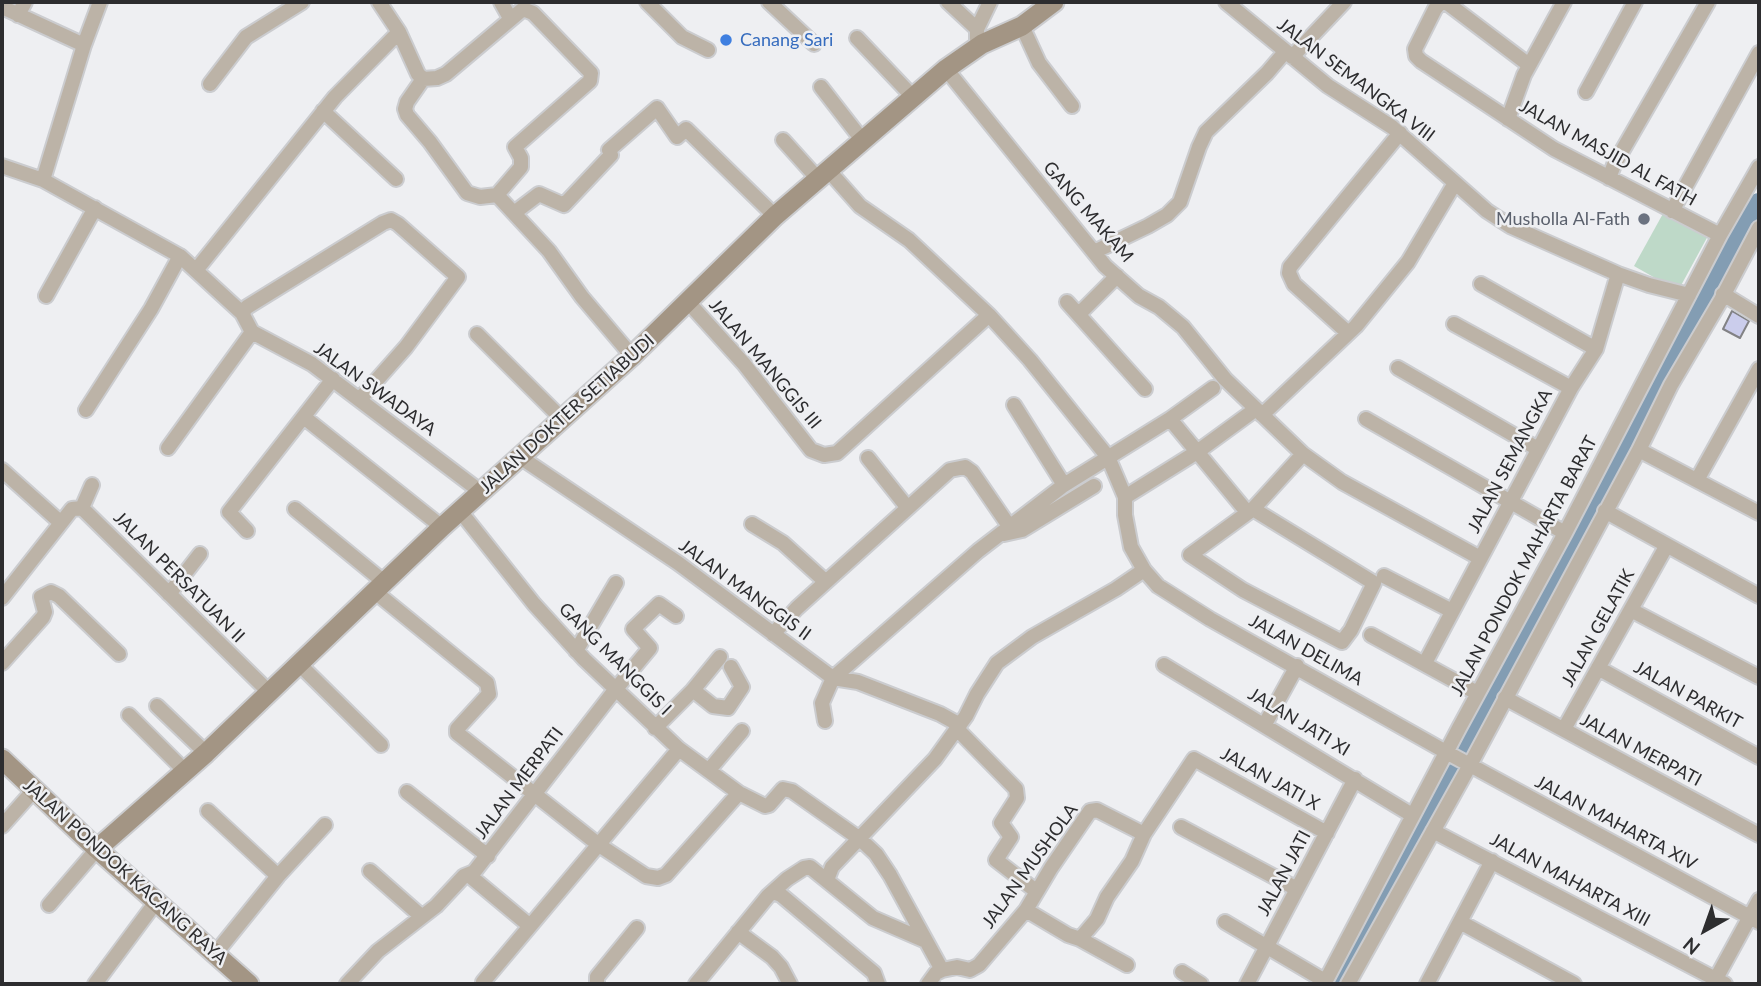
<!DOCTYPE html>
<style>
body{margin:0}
#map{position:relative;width:1761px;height:986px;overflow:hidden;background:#eeeff2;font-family:Lato,sans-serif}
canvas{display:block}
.frame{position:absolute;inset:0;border:4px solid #2d2d2f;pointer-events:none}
.north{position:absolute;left:1670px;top:895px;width:70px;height:70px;-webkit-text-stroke:5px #eeeff2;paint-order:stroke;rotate:220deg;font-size:19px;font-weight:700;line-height:28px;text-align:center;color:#2d2d2f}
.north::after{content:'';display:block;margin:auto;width:24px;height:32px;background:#2d2d2f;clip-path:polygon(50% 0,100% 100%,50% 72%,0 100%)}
</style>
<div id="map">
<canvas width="1761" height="986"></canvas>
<div class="frame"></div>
<div class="north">N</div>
</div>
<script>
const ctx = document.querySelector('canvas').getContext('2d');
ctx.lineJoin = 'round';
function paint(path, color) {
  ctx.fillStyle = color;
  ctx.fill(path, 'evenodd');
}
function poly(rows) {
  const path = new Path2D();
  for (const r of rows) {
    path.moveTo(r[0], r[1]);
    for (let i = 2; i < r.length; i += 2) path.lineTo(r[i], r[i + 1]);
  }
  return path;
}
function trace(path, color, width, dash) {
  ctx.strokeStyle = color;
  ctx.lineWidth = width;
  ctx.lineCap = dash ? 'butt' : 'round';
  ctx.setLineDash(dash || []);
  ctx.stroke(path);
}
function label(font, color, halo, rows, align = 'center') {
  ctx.font = font + ' Lato,sans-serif';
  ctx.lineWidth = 5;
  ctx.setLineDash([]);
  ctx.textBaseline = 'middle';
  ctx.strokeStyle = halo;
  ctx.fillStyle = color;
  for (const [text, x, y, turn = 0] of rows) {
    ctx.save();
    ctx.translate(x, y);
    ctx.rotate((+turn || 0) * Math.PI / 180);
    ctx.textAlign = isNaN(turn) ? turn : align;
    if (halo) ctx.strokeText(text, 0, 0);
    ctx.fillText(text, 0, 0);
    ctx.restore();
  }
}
paint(poly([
 [1665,210,1709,234,1678,291,1634,266]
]), '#bed9c8');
trace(poly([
 [1338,984,1510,668,1704,300,1759,207]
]), '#839db3', 28);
const building = poly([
 [1732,311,1749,321,1740,338,1723,329,1732,311]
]);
paint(building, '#cbcdec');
trace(building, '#828285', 2);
const street = poly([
 [379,2,399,32,418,74,423,79,437,78,446,74,523,9,533,13,591,73,590,81,515,147,521,158,521,167,497,195],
 [501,2,510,18],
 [647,2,682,37,708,50],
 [769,2,814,44],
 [948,2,977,29],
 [1226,2,1328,86,1392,127,1487,211,1510,226,1618,274,1649,285,1689,295],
 [2,7,84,45],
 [18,15,25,2],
 [1022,26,1039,63,1072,106],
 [857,38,913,97],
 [982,44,977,39,977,29,990,2],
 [1292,57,1344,2],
 [1529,65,1447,3,1440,3,1435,9,1415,49,1416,56,1421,61,1554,149,1720,235],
 [946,69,1105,266,1139,296,1159,307,1183,327,1225,379,1303,454,1342,482,1480,558],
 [423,79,407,102,405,109,407,115,430,142,467,193,480,197,497,195],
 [210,84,246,37,302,2],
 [821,87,863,141],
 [1586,92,1635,2],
 [323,111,396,179],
 [1508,119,1524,75,1564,2],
 [783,140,819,180],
 [2,166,43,180,180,256,242,313,252,332,312,364,481,492],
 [829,171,860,206,909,240,989,315,1030,360,1108,457,1125,497,1125,515,1131,547,1144,570,1158,586,1210,619,1446,752,1759,922],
 [1609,178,1614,165,1708,2],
 [43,180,84,45,100,2],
 [497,195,549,251,582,297,632,356],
 [1672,211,1759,53],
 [514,213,539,194,564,205,611,155,609,150,657,108,677,137,686,129,775,216],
 [1094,252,1148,226,1167,215,1180,202,1199,147,1206,132,1267,73,1285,52],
 [197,269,335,97,399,32],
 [1481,284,1596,349],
 [1723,294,1759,316],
 [46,296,95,208],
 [688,302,744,364,811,450,824,455,837,453,989,315],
 [1067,302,1145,389],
 [242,313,247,307,383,223,391,220,398,224,458,277,406,347,360,399],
 [1079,314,1117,276],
 [1454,324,1571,388],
 [1347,332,1294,284,1289,273,1290,267,1400,133],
 [477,334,562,419],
 [1398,368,1538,449],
 [1014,405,1064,485],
 [86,410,151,309,180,256],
 [1262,415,1356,326,1408,262,1455,183],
 [305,418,442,527],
 [1170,419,1247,512],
 [1366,419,1565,533],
 [168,448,252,332],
 [1639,450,1759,513],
 [520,457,678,563,833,678,858,682,940,714,960,725],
 [868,458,907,507],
 [2,470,61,523],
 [1697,480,1759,369],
 [1125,497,1197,452,1256,409],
 [82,508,92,485],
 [295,509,384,582],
 [1253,509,1374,583,1351,630,1342,642,1243,590,1190,555,1253,509,1303,454],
 [460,511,534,604,584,659,679,749,739,793,765,806,769,805,783,789,792,791,860,839,876,854,890,875,942,970],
 [1605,511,1759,596],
 [752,524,783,543,826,582],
 [247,531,229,512,333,379],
 [1004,534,1022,530,1094,486],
 [1384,576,1452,611],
 [374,591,487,683,489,694,457,729,457,733,599,845,646,876,658,878,666,875,739,793],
 [169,594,200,554],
 [2,598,72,509,82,508,270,693],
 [1631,610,1759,677],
 [773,634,797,608,950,470,965,467,972,472,1009,526],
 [1371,635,1477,693],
 [576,651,616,583],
 [2,663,43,617,45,612,41,597,51,592,59,596,119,654],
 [1425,663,1571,388,1596,349,1618,274],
 [299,664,381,745],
 [1164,665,1412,815],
 [1598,668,1759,757],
 [693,690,720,657],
 [1505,698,1759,835],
 [157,706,206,753],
 [129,715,185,771],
 [825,721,822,703,833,678,978,551,1064,485,1170,419,1213,388],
 [1265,724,1297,666],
 [655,728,693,690,713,706,728,708,742,687,731,667],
 [957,729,1016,789,1017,798,1001,823,1011,837,996,860,1036,891],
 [1564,729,1667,545],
 [709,770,742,731],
 [407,792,488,856],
 [208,811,278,876],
 [2,826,34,790],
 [1181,827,1297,889],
 [1433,831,1725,984],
 [370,871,421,916],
 [470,876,530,926],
 [827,880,832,867,935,759,966,716,977,694,997,663,1032,637,1116,589,1144,570],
 [773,892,781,895,874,973,878,984],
 [49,905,97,849],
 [1026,910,1068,935,1080,939,1127,965],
 [1225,922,1325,981],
 [1460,922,1574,984],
 [738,932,772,957,781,967,790,984],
 [1080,939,1097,919,1107,897,1132,861,1144,834,1194,759,1327,833],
 [215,954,278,876,325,825],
 [1182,972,1201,984],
 [483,982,679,749],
 [95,984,156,902],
 [347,984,378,951,436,906,464,876,474,872,615,690,650,648,633,629,659,604,676,616],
 [597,984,597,977,637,928],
 [696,984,768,896,787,879,804,868,810,867,873,918,926,941],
 [928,984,936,973,942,970,957,967,970,970,979,965,1026,910,1051,868,1090,811,1097,810,1144,834],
 [1247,984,1355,779],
 [1324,984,1459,728,1565,533,1720,235,1759,167],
 [1348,984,1470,765,1639,450,1671,385,1721,300,1759,228],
 [1427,984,1492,861],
 [1713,984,1759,900]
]);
const secondary = poly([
 [2,759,97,849,249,984],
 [97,849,206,753,442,527,632,356,775,216,946,69,982,44,1022,26,1054,2]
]);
trace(street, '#cbcccf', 18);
trace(secondary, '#cbcccf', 23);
trace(street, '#bcb3a7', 14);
trace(secondary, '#a39584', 19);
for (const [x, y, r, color] of [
 [726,40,7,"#3f7fe0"],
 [1644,219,7,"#6b7280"]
]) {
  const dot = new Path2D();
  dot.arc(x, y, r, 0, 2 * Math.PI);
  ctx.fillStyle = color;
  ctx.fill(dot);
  trace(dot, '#eeeff2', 2.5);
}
label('18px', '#366cbe', '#eeeff2', [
 ["Canang Sari",740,40]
], 'left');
label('18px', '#2d2d2f', '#eeeff2', [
 ["JALAN SEMANGKA VIII",1356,80,37],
 ["JALAN MASJID AL FATH",1608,153,29],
 ["GANG MAKAM",1088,212,49],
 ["JALAN MANGGIS III",765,364,50],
 ["JALAN SWADAYA",375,389,36],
 ["JALAN DOKTER SETIABUDI",567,414,-42],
 ["JALAN SEMANGKA",1510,461,-62],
 ["JALAN PONDOK MAHARTA BARAT",1524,566,-62],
 ["JALAN PERSATUAN II",179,577,45],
 ["JALAN MANGGIS II",745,590,36],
 ["JALAN GELATIK",1598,628,-61],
 ["JALAN DELIMA",1306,650,29],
 ["GANG MANGGIS I",615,659,45],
 ["JALAN PARKIT",1688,695,29],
 ["JALAN JATI XI",1299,722,31],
 ["JALAN MERPATI",1641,750,28],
 ["JALAN JATI X",1270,779,29],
 ["JALAN MERPATI",519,783,-53],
 ["JALAN MAHARTA XIV",1616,823,28],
 ["JALAN MUSHOLA",1030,866,-54],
 ["JALAN PONDOK KACANG RAYA",125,872,42],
 ["JALAN JATI",1284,873,-62],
 ["JALAN MAHARTA XIII",1570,880,28]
]);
label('18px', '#5b616d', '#eeeff2', [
 ["Musholla Al-Fath",1630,219]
], 'right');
</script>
